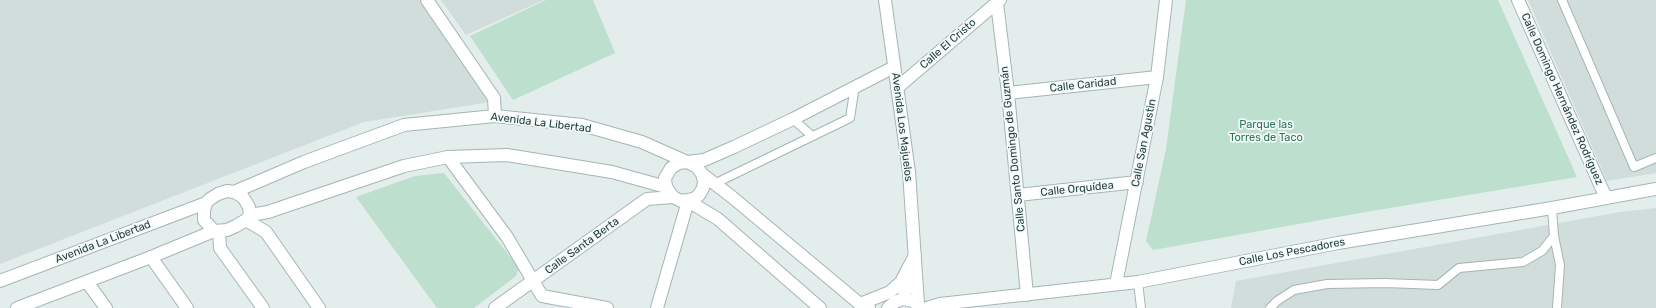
<!DOCTYPE html>
<meta charset="utf-8">
<style>
body{margin:0}
canvas{display:block;background:#e3edeb}
</style>
<canvas width="1656" height="308"></canvas>
<script>
const ctx = document.querySelector('canvas').getContext('2d');
ctx.lineJoin = 'round';
function paint(path, color) {
  ctx.fillStyle = color;
  ctx.fill(path, 'evenodd');
}
function poly(rows) {
  const path = new Path2D();
  for (const r of rows) {
    path.moveTo(r[0], r[1]);
    for (let i = 2; i < r.length; i += 2) path.lineTo(r[i], r[i + 1]);
  }
  return path;
}
function trace(path, color, width, dash) {
  ctx.strokeStyle = color;
  ctx.lineWidth = width;
  ctx.lineCap = dash ? 'butt' : 'round';
  ctx.setLineDash(dash || []);
  ctx.stroke(path);
}
function label(font, color, halo, rows, align = 'center') {
  ctx.font = font + ' Rubik,sans-serif';
  ctx.lineWidth = 3.5;
  ctx.setLineDash([]);
  ctx.textBaseline = 'middle';
  ctx.strokeStyle = halo;
  ctx.fillStyle = color;
  for (const [text, x, y, turn = 0] of rows) {
    ctx.save();
    ctx.translate(x, y);
    ctx.rotate((+turn || 0) * Math.PI / 180);
    ctx.textAlign = isNaN(turn) ? turn : align;
    if (halo) ctx.strokeText(text, 0, 0);
    ctx.fillText(text, 0, 0);
    ctx.restore();
  }
}
paint(poly([
 [0,0,427,0,497,101,364,122,0,264],
 [441,0,544,0,466,35],
 [1528,0,1656,0,1656,173,1607,181],
 [1656,208,1656,308,1231,308,1236,281,1620,212]
]), '#d1dddb');
paint(poly([
 [546,0,593,0,615,53,513,100,470,36],
 [1186,0,1498,0,1577,177,1360,213,1153,250,1146,241,1166,149],
 [444,173,519,268,516,276,474,308,437,308,356,197,415,176]
]), '#bcdfce');
const service = poly([
 [1562,0,1634,167,1656,158],
 [793,119,812,136],
 [714,184,850,118,855,86],
 [1552,208,1554,236,1560,265,1557,308],
 [1138,282,1141,308],
 [1270,308,1277,301,1294,290,1327,284,1385,283,1438,285,1459,268,1523,262,1542,251,1554,236]
]);
const pedestrian = poly([
 [151,257,187,308]
]);
const minor = poly([
 [427,0,494,98,495,116],
 [885,0,909,172,918,304],
 [1518,0,1606,198],
 [997,3,1008,93,1027,295],
 [897,88,1000,0],
 [1008,93,1157,77],
 [448,157,507,237,542,296,607,308],
 [687,162,704,160,734,147,793,119,894,67],
 [1018,195,1137,182],
 [246,220,266,232,319,308],
 [219,231,220,248,263,308],
 [87,282,106,308],
 [1116,284,1157,77,1166,0],
 [903,299,911,272],
 [860,304,890,292,901,282,915,255],
 [495,308,647,199,673,197],
 [657,308,688,201],
 [927,308,940,304,1138,282,1338,243,1552,208,1656,189]
]);
const tertiary = poly([
 [702,174,732,197,860,304,869,308],
 [227,191,234,192,243,197,249,207,250,215,246,220,236,226,227,230,214,231,204,220,204,210,206,203,210,199,218,194,227,191],
 [234,192,304,162,404,125,495,116,582,125,642,142,687,162,697,167,702,174,704,181,703,188,699,195,694,199,681,201,673,197,666,187,665,178,671,168,679,163,687,162],
 [688,201,718,219,820,308],
 [250,215,268,212,404,166,448,157,507,155,612,172,666,187],
 [0,281,206,203],
 [17,308,151,257,214,231],
 [888,308,895,302,903,299,913,301,921,308]
]);
trace(service, '#a5b5b4', 10);
trace(pedestrian, '#a5b5b4', 14);
trace(minor, '#a5b5b4', 14);
trace(tertiary, '#a5b5b4', 14);
trace(service, '#fff', 8);
trace(pedestrian, '#fff', 12);
trace(minor, '#fff', 12);
trace(tertiary, '#fff', 12);
label('11px', '#223f3f', '#f4faf8', [
 ["Calle El Cristo",948,44,-41],
 ["Calle Caridad",1083,85,-6],
 ["Calle Domingo Hernández Rodríguez",1562,99,66],
 ["Avenida La Libertad",541,123,7],
 ["Avenida Los Majuelos",902,127,83],
 ["Calle San Agustìn",1144,143,-79],
 ["Calle Santo Domingo de Guzmán",1013,149,-96],
 ["Calle Orquídea",1077,189,-6],
 ["Avenida La Libertad",103,242,-21],
 ["Calle Santa Berta",582,246,-36],
 ["Calle Los Pescadores",1292,252,-11]
]);
label('11px', '#2b775c', '#f4faf8', [
 ["Parque las",1266,125],
 ["Torres de Taco",1266,138]
]);
</script>
